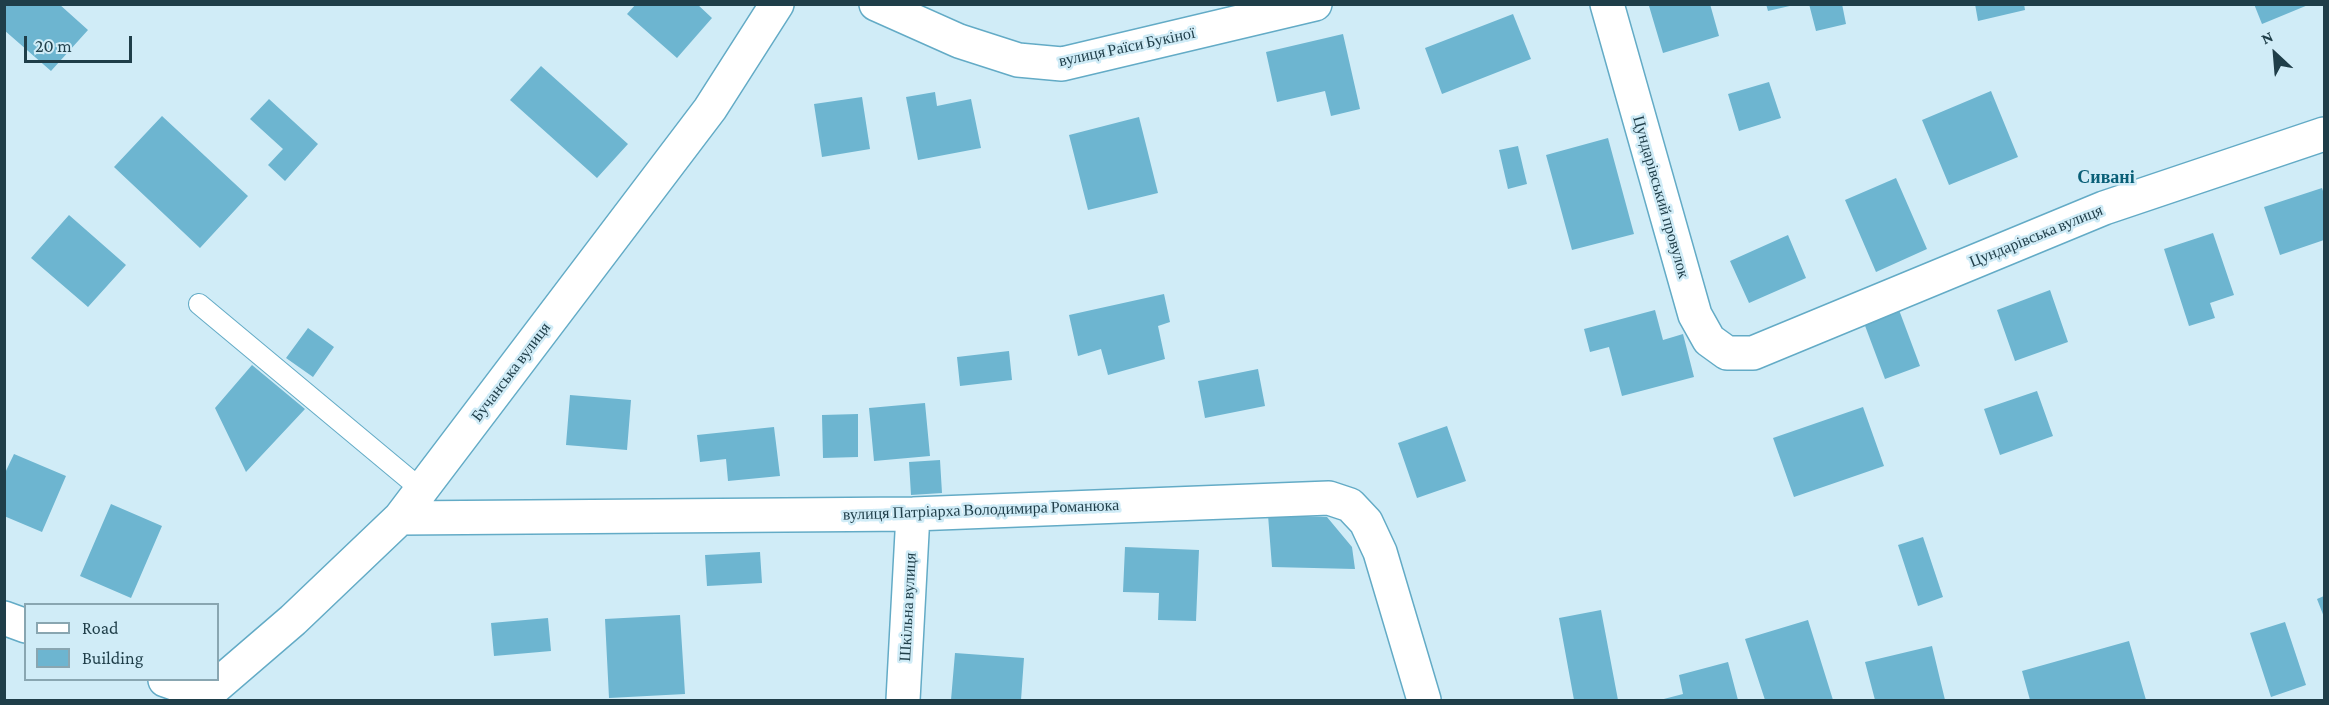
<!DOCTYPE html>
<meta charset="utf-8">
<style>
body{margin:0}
#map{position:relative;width:2329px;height:705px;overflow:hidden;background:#d0ecf7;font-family:"Crimson Pro",serif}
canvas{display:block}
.frame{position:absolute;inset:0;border:6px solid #1f3e49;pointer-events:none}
.legend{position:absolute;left:24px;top:603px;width:195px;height:78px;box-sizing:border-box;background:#d0ecf7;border:2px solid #89a6b1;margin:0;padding:8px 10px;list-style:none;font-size:18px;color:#1f3e49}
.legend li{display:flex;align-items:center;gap:12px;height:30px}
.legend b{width:30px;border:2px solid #89a6b1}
.north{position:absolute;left:2245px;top:24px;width:60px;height:60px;-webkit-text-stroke:4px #d0ecf7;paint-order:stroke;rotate:334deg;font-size:16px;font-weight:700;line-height:24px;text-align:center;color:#1f3e49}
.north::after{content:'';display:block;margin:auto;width:21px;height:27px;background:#1f3e49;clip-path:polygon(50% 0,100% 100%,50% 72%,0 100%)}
.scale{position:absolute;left:24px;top:36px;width:108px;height:27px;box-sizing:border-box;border:3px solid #1f3e49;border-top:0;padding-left:8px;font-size:18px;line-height:21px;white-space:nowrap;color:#1f3e49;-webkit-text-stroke:4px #d0ecf7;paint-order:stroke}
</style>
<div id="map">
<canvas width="2329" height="705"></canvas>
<div class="frame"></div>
<ul class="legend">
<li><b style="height:8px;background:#fff"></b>Road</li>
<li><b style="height:16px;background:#6db5d0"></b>Building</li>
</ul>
<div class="north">N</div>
<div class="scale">20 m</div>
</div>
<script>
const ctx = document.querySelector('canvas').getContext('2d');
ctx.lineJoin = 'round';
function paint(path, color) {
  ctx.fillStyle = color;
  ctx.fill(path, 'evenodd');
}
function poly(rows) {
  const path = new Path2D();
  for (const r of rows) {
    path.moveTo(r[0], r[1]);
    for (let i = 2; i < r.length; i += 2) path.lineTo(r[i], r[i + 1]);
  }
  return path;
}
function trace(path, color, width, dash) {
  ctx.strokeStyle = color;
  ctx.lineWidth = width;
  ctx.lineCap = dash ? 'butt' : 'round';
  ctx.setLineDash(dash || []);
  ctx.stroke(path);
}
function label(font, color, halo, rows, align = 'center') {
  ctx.font = font + ' "Crimson Pro",serif';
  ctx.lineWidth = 5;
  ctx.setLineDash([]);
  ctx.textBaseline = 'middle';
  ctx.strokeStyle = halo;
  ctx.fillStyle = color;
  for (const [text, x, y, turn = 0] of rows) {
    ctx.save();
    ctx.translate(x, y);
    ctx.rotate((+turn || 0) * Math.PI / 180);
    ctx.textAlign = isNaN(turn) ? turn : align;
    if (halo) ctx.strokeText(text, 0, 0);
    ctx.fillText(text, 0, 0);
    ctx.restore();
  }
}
paint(poly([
 [4,4,59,4,88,30,51,71,4,30],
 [636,4,697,4,712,18,677,58,627,14],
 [1655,4,1710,4,1719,36,1663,53,1649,6],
 [1766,4,1793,4,1794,5,1768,11],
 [1809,4,1842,4,1846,24,1816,31],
 [1975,4,2024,4,2025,10,1978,21],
 [2254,4,2308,4,2308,5,2262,24],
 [1513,14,1531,59,1442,94,1425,48],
 [1343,34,1360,109,1331,116,1325,91,1277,102,1266,52],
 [541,66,628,144,597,178,510,100],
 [1769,82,1781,118,1739,131,1728,94],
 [1991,91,2018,157,1949,185,1922,120],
 [935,92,937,106,971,99,981,148,918,160,906,97],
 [862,97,870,149,822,157,814,104],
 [269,99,318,144,285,181,268,165,283,149,250,119],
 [162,116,248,196,200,248,114,167],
 [1139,117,1158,193,1088,210,1069,135],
 [1608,138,1634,234,1572,250,1546,155],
 [1518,146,1527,184,1508,189,1499,150],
 [1896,178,1927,249,1876,272,1845,200],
 [2322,188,2324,194,2324,240,2280,255,2264,207],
 [69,215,126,265,88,307,31,258],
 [2213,233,2234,295,2210,303,2215,318,2189,326,2164,249],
 [1788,235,1806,278,1749,303,1730,261],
 [2050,290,2068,342,2015,361,1997,310],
 [1164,294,1170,322,1158,326,1165,359,1108,375,1101,349,1078,356,1069,315],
 [1655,310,1663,340,1683,334,1694,377,1622,396,1609,347,1590,352,1584,329],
 [1899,310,1920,366,1885,379,1864,323],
 [308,328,334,347,313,377,286,358],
 [1009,351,1012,380,960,386,957,357],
 [252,365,305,409,246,472,215,408],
 [1258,369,1265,406,1205,418,1198,381],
 [2037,391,2053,436,2000,455,1984,409],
 [570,395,631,400,627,450,566,445],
 [925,403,930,456,874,461,869,408],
 [1863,407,1884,466,1794,497,1773,438],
 [858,414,858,457,823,458,822,415],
 [1447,426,1466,481,1417,498,1398,443],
 [774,427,780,476,728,481,726,459,700,462,697,435],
 [14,454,66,476,42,532,4,516,4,475],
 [940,460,942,493,911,495,909,462],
 [111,504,162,526,131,598,80,576],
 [1268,515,1327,517,1352,547,1355,569,1272,567],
 [1923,537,1943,597,1918,606,1898,545],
 [1125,547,1199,550,1196,621,1158,620,1159,593,1123,592],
 [760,552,762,583,707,586,705,555],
 [2324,596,2324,617,2317,599],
 [1601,610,1618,700,1574,700,1559,618],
 [680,615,685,694,609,698,605,619],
 [548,618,551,651,494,656,491,623],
 [1808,620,1833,700,1765,700,1745,639],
 [2285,622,2306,685,2271,697,2250,633],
 [2129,641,2146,700,2030,700,2022,671],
 [1932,646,1945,700,1875,700,1865,662],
 [955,653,1024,658,1021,700,951,700],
 [1728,662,1738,700,1660,700,1683,694,1679,675]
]), '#6db5d0');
const service = poly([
 [199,304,422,490]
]);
const minor = poly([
 [876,4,959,41,1018,60,1062,64,1315,4],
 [1607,4,1695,315,1709,340,1727,353,1753,353,2104,208,2324,134],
 [400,518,913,514,1329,498,1350,505,1366,522,1380,552,1424,700],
 [4,618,26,626],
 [165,680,205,694],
 [200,700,293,620,400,518,710,109,777,4],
 [903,700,913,514]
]);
trace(service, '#63abc6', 22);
trace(minor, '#63abc6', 36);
trace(service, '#fff', 20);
trace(minor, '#fff', 33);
label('16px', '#1f3e49', '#d0ecf7', [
 ["вулиця Раїси Букіної",1127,47,-12],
 ["Цундарівський провулок",1661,197,74],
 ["Цундарівська вулиця",2036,236,-22],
 ["Бучанська вулиця",511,372,-53],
 ["вулиця Патріарха Володимира Романюка",981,510,-2],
 ["Шкільна вулиця",908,607,-87]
]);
label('bold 18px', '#095f77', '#d0ecf7', [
 ["Сивані",2106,177]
]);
</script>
